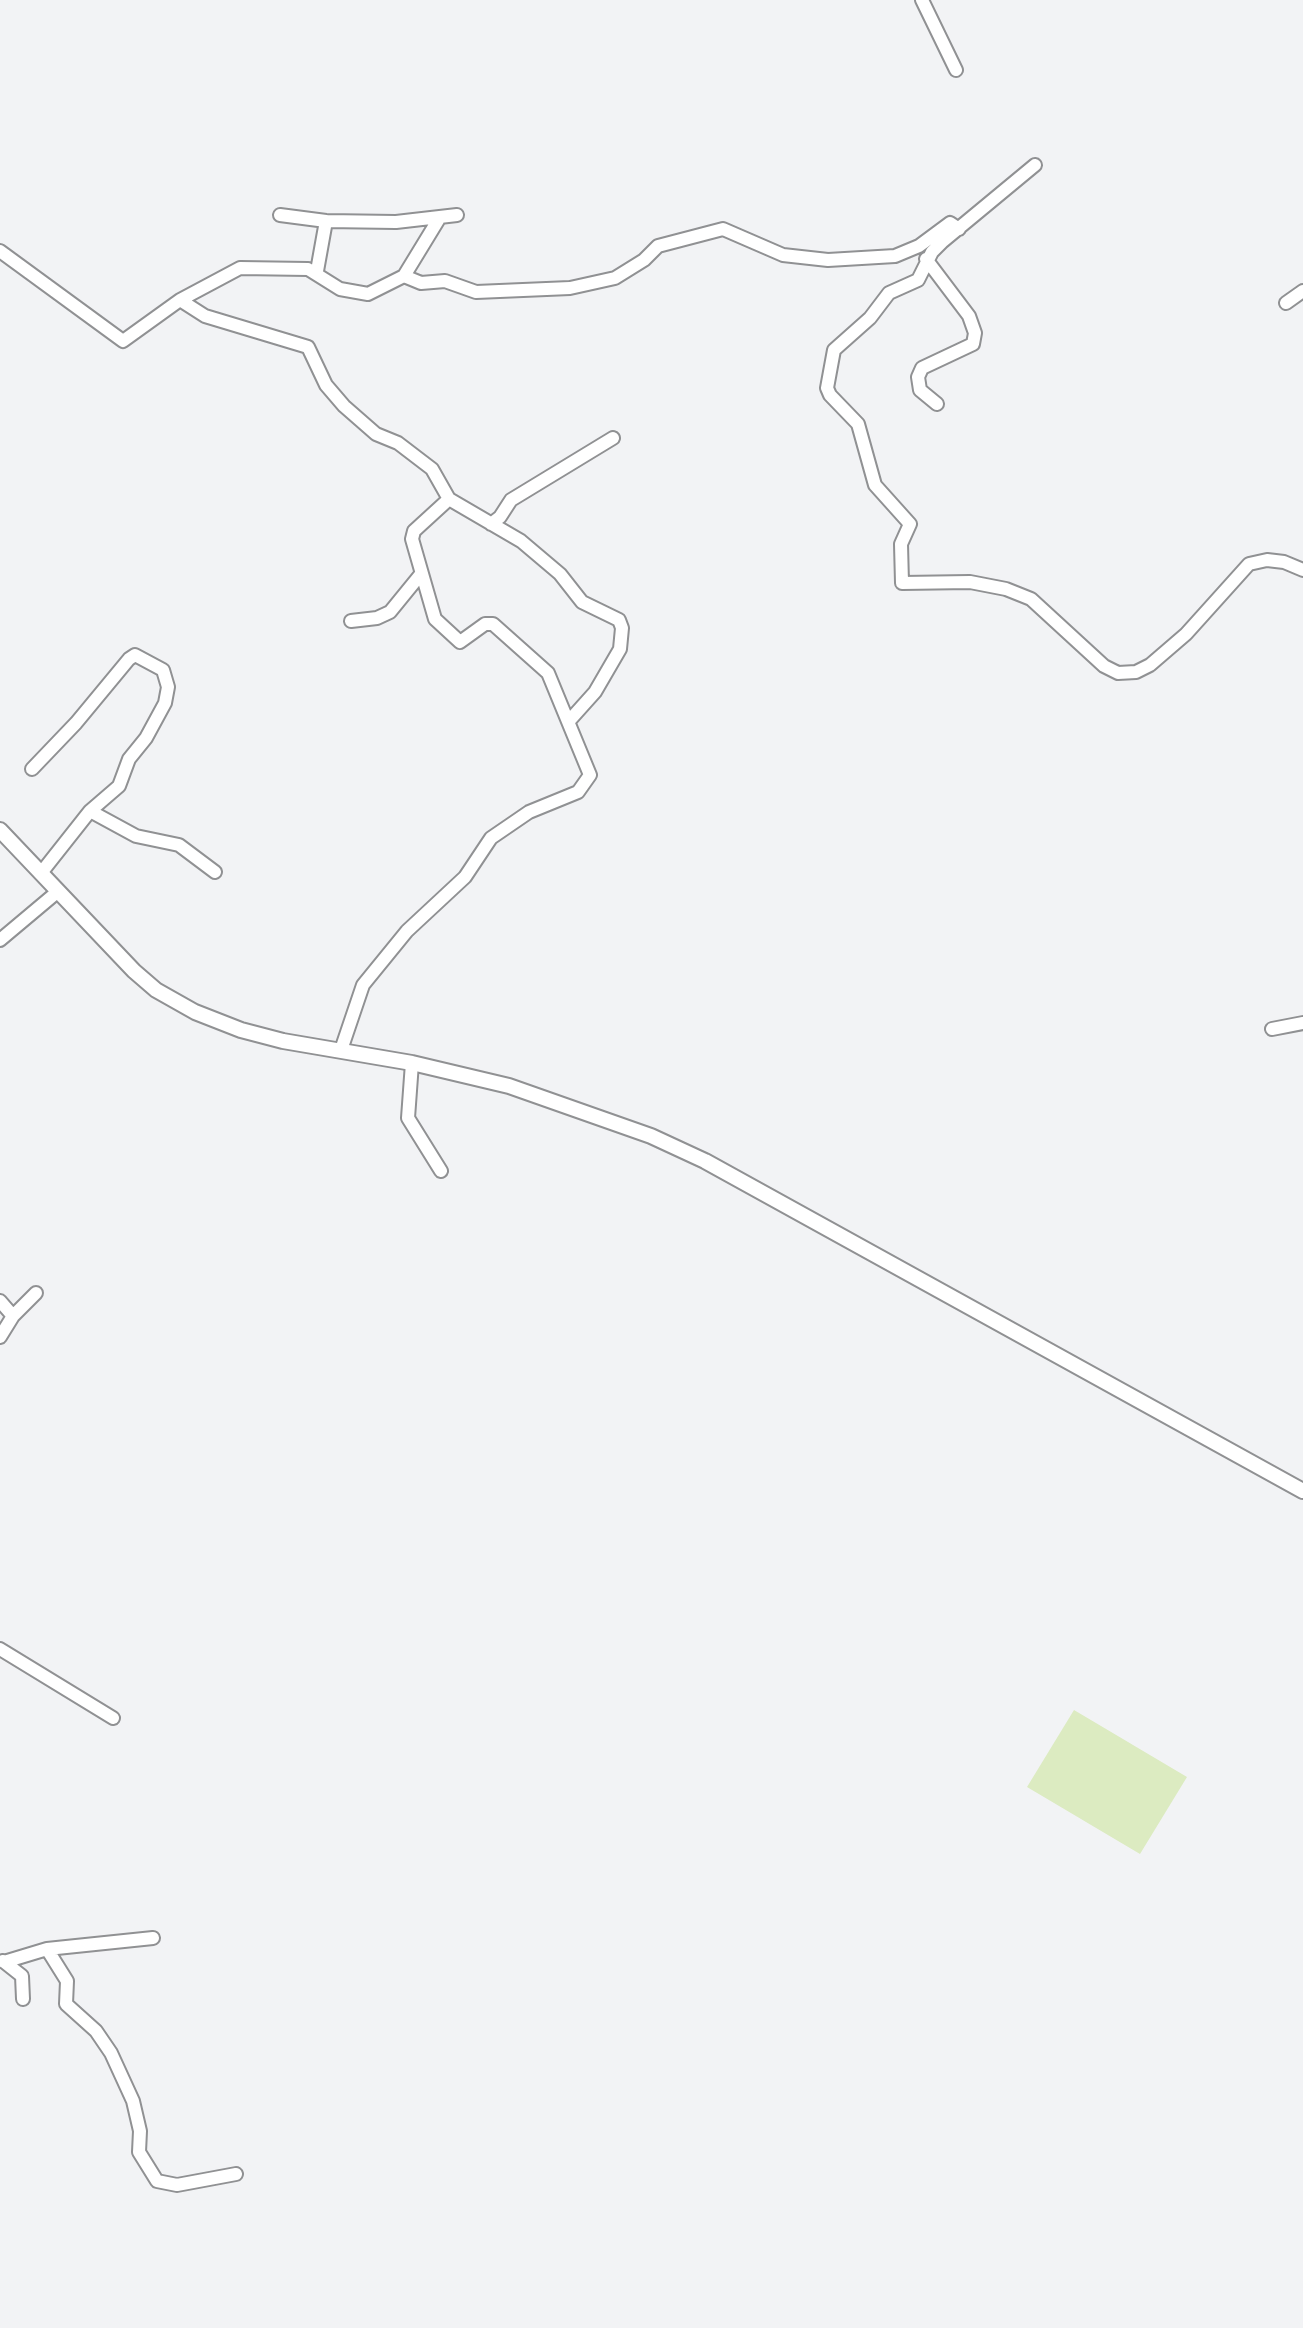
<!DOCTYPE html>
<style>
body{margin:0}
canvas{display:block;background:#f2f3f5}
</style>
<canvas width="1303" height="2328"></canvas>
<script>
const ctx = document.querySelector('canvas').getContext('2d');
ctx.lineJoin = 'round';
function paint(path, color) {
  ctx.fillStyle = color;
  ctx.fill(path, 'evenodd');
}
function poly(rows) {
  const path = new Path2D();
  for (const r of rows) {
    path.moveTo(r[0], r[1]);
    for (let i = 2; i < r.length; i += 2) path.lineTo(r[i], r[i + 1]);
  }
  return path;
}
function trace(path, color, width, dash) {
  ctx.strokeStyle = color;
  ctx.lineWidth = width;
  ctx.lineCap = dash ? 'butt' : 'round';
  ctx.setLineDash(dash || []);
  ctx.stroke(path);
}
paint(poly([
 [1074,1710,1187,1777,1140,1854,1027,1787]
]), '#dcebc1');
const minor = poly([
 [922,0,956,70],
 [1035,165,942,242,932,252,918,280,889,293,870,318,834,350,827,388,830,395,858,424,875,485,910,524,901,544,902,583,970,582,1006,589,1031,599,1104,666,1118,673,1136,672,1150,665,1186,634,1249,564,1267,560,1284,562,1303,570],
 [280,215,326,221,396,222,457,215],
 [0,251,123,341,180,300,240,268,308,269,340,289,368,294,404,276,440,217],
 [926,259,969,316,975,333,973,344,922,368,918,377,920,390,937,404],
 [317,271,326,221],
 [404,276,421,283,445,281,476,292,570,288,615,278,644,260,658,246,723,229,783,255,828,260,895,256,919,246,950,223,959,229],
 [180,300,205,316,308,347,326,385,344,406,376,434,398,443,432,469,449,499,521,541,560,574,582,602,619,620,622,628,620,649,595,692,569,721],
 [1286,303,1303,291],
 [491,524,500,517,511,500,613,438],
 [351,621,377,618,390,612,421,574],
 [32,769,76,723,129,659,135,655,163,670,168,687,165,703,146,738,129,759,119,786,90,811,41,873],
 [90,811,136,836,179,845,215,872],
 [0,940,56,893],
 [1272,1029,1303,1023],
 [341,1050,363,985,407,931,465,877,491,838,529,812,578,792,590,775,548,673,493,624,485,624,460,642,435,619,412,539,414,531,449,499],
 [412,1063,408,1118,441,1171],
 [0,1301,13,1316],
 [0,1337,13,1316,36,1293],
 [0,1649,113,1718],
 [47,1949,67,1981,66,2004,96,2031,111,2053,133,2101,140,2131,139,2152,157,2181,177,2185,236,2174],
 [3,1961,22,1976,23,1999],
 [4,1962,47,1949,153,1938]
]);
const major = poly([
 [0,830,134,971,156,990,195,1012,241,1030,283,1041,412,1063,509,1086,651,1136,705,1161,1303,1491]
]);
trace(minor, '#909193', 16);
trace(major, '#909193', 18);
trace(minor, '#fff', 12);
trace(major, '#fff', 14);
</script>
